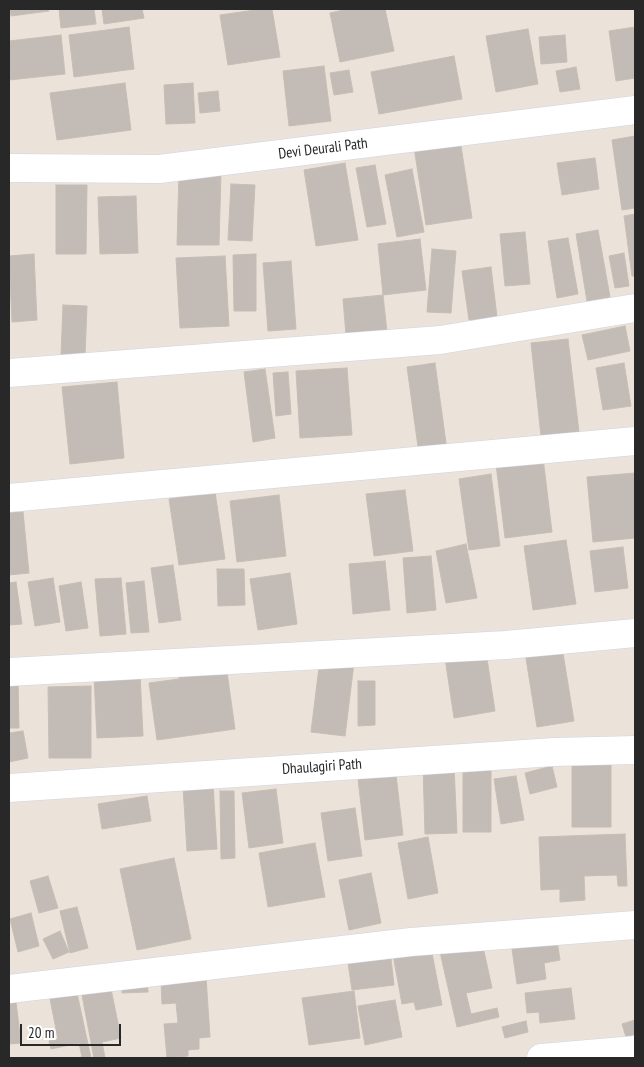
<!DOCTYPE html>
<style>
body{margin:0}
#map{position:relative;width:644px;height:1067px;overflow:hidden;background:#ebe2d9;font-family:"PT Sans Narrow",sans-serif}
canvas{display:block}
.frame{position:absolute;inset:0;border:10px solid #282828;pointer-events:none}
.scale{position:absolute;left:20px;top:1024px;width:101px;height:22px;box-sizing:border-box;border:2px solid #282828;border-top:0;padding-left:6px;font-size:15px;line-height:18px;white-space:nowrap;color:#282828;-webkit-text-stroke:4px #fff;paint-order:stroke}
</style>
<div id="map">
<canvas width="644" height="1067"></canvas>
<div class="frame"></div>
<div class="scale">20 m</div>
</div>
<script>
const ctx = document.querySelector('canvas').getContext('2d');
ctx.lineJoin = 'round';
function paint(path, color) {
  ctx.fillStyle = color;
  ctx.fill(path, 'evenodd');
}
function poly(rows) {
  const path = new Path2D();
  for (const r of rows) {
    path.moveTo(r[0], r[1]);
    for (let i = 2; i < r.length; i += 2) path.lineTo(r[i], r[i + 1]);
  }
  return path;
}
function trace(path, color, width, dash) {
  ctx.strokeStyle = color;
  ctx.lineWidth = width;
  ctx.lineCap = dash ? 'butt' : 'round';
  ctx.setLineDash(dash || []);
  ctx.stroke(path);
}
function label(font, color, halo, rows, align = 'center') {
  ctx.font = font + ' "PT Sans Narrow",sans-serif';
  ctx.lineWidth = 4.5;
  ctx.setLineDash([]);
  ctx.textBaseline = 'middle';
  ctx.strokeStyle = halo;
  ctx.fillStyle = color;
  for (const [text, x, y, turn = 0] of rows) {
    ctx.save();
    ctx.translate(x, y);
    ctx.rotate((+turn || 0) * Math.PI / 180);
    ctx.textAlign = isNaN(turn) ? turn : align;
    if (halo) ctx.strokeText(text, 0, 0);
    ctx.fillText(text, 0, 0);
    ctx.restore();
  }
}
const building = poly([
 [10,9,48,9,49,11,11,16,10,9],
 [59,9,94,9,96,24,61,28,59,9],
 [102,9,142,9,144,18,104,24,102,9],
 [262,9,272,9,280,57,228,65,220,15,262,9],
 [348,9,385,9,394,51,340,62,330,13,348,9],
 [129,27,134,69,74,77,69,35,129,27],
 [635,27,635,78,616,81,609,31,635,27],
 [528,29,538,84,496,92,486,36,528,29],
 [61,35,65,74,9,80,9,41,61,35],
 [565,35,567,62,541,64,539,37,565,35],
 [454,56,462,99,379,114,371,72,454,56],
 [324,66,331,121,289,126,283,71,324,66],
 [576,67,580,89,560,92,556,71,576,67],
 [349,70,353,92,334,95,330,73,349,70],
 [125,83,131,130,57,140,50,93,125,83],
 [193,83,195,123,166,124,164,85,193,83],
 [218,91,220,111,200,113,198,93,218,91],
 [635,136,635,208,622,210,612,140,635,136],
 [460,139,472,218,426,225,414,147,460,139],
 [595,158,599,189,562,195,557,163,595,158],
 [345,163,358,240,316,246,304,170,345,163],
 [375,165,386,224,367,227,356,168,375,165],
 [412,169,424,232,397,237,385,175,412,169],
 [179,172,221,173,219,245,177,245,179,172],
 [231,184,255,185,252,241,228,240,231,184],
 [56,185,87,185,86,254,56,254,56,185],
 [136,196,138,253,100,254,98,197,136,196],
 [635,214,635,276,632,276,624,216,635,214],
 [598,230,610,297,587,301,576,234,598,230],
 [525,232,530,284,505,286,500,234,525,232],
 [568,238,578,294,557,298,548,241,568,238],
 [420,239,426,290,383,295,378,244,420,239],
 [432,249,456,251,451,313,427,312,432,249],
 [624,253,629,286,615,288,609,256,624,253],
 [34,254,37,320,12,322,9,256,34,254],
 [256,254,256,311,234,311,233,255,256,254],
 [225,256,229,326,180,328,176,258,225,256],
 [291,261,296,329,268,331,263,263,291,261],
 [491,267,497,317,469,320,462,271,491,267],
 [383,295,387,332,346,335,343,299,383,295],
 [63,305,87,306,85,356,61,355,63,305],
 [625,326,630,351,588,360,582,335,625,326],
 [568,339,579,432,541,436,531,343,568,339],
 [435,363,447,450,419,454,407,367,435,363],
 [624,363,631,406,603,410,596,368,624,363],
 [347,368,352,435,300,438,296,371,347,368],
 [265,369,275,438,253,442,244,372,265,369],
 [288,372,291,414,276,416,273,373,288,372],
 [117,382,124,458,70,464,62,387,117,382],
 [543,458,552,532,505,538,496,464,543,458],
 [635,473,635,538,593,542,587,477,635,473],
 [491,474,500,546,469,550,459,479,491,474],
 [405,490,413,551,374,556,366,494,405,490],
 [215,492,225,559,179,565,169,499,215,492],
 [279,495,286,556,237,562,230,501,279,495],
 [23,512,29,573,9,575,9,513,23,512],
 [566,540,576,604,533,610,524,546,566,540],
 [466,544,477,598,446,603,436,551,466,544],
 [623,547,628,588,595,592,590,551,623,547],
 [431,556,436,610,407,613,403,558,431,556],
 [385,561,390,610,353,614,349,564,385,561],
 [173,565,181,620,159,623,151,568,173,565],
 [217,569,244,569,245,605,218,606,217,569],
 [290,573,297,624,258,630,250,579,290,573],
 [53,578,60,622,35,626,28,582,53,578],
 [121,578,126,634,100,636,95,579,121,578],
 [144,581,149,632,131,633,126,583,144,581],
 [16,582,22,624,9,625,9,583,16,582],
 [81,582,88,628,66,631,59,586,81,582],
 [562,647,574,721,537,727,525,652,562,647],
 [486,652,495,711,454,718,445,658,486,652],
 [320,659,354,663,345,736,311,732,320,659],
 [179,665,227,672,235,729,157,740,149,683,179,679,179,665],
 [140,673,143,736,97,738,94,676,140,673],
 [9,680,18,680,19,728,9,728,9,680],
 [358,681,375,681,375,725,358,726,358,681],
 [91,686,91,758,49,758,48,687,91,686],
 [23,731,28,758,9,762,9,733,23,731],
 [572,756,611,756,611,827,572,827,572,756],
 [454,765,457,833,425,834,423,766,454,765],
 [395,766,403,835,365,840,357,770,395,766],
 [552,766,557,787,530,794,525,773,552,766],
 [463,770,491,770,491,832,463,832,463,770],
 [516,776,524,820,501,824,494,779,516,776],
 [213,784,217,849,187,851,183,787,213,784],
 [276,789,283,843,249,848,242,793,276,789],
 [220,791,234,791,235,858,221,859,220,791],
 [147,796,151,821,102,829,98,804,147,796],
 [355,808,362,856,328,861,321,813,355,808],
 [625,834,627,886,618,886,617,875,584,876,585,900,560,902,560,889,541,890,539,837,625,834],
 [428,837,438,893,408,899,398,843,428,837],
 [315,843,325,897,268,907,259,853,315,843],
 [174,858,191,939,137,950,120,869,174,858],
 [371,873,381,923,349,930,339,880,371,873],
 [48,876,58,908,39,913,30,881,48,876],
 [77,907,88,948,70,953,60,911,77,907],
 [31,913,39,946,18,952,10,919,31,913],
 [60,931,69,952,53,959,43,939,60,931],
 [556,934,560,960,544,963,546,979,517,984,511,942,556,934],
 [482,942,492,988,466,993,471,1014,497,1008,499,1017,457,1027,440,952,482,942],
 [431,948,442,1005,416,1010,414,1002,402,1004,393,955,431,948],
 [390,950,394,985,352,990,347,956,390,950],
 [206,977,210,1037,199,1038,199,1049,188,1050,188,1056,167,1058,164,1024,178,1023,176,1003,162,1004,161,981,206,977],
 [147,979,148,992,122,993,122,981,147,979],
 [110,984,121,1038,102,1042,105,1058,94,1058,81,990,110,984],
 [571,988,575,1019,540,1023,539,1012,527,1013,525,993,571,988],
 [354,991,360,1038,309,1045,302,998,354,991],
 [77,993,91,1058,75,1058,82,1057,79,1043,51,1049,49,1041,58,1039,50,999,77,993],
 [15,994,21,1043,9,1044,9,995,15,994],
 [395,1000,402,1037,365,1045,358,1006,395,1000],
 [635,1020,635,1034,626,1037,622,1024,635,1020],
 [526,1021,528,1032,505,1038,502,1027,526,1021]
]);
paint(building, '#c3bcb6');
trace(building, '#c6beb3', 1);
const minor = poly([
 [9,168,159,169,635,110],
 [9,373,440,340,635,308],
 [9,498,635,441],
 [9,672,506,645,635,633],
 [9,788,554,752,635,750],
 [9,989,411,942,635,925],
 [541,1058,635,1050]
]);
trace(minor, '#cfd3e1', 29);
trace(minor, '#fff', 28);
label('15px', '#282828', '#fff', [
 ["Devi Deurali Path",323,149,-7],
 ["Dhaulagiri Path",322,767,-4]
]);
</script>
